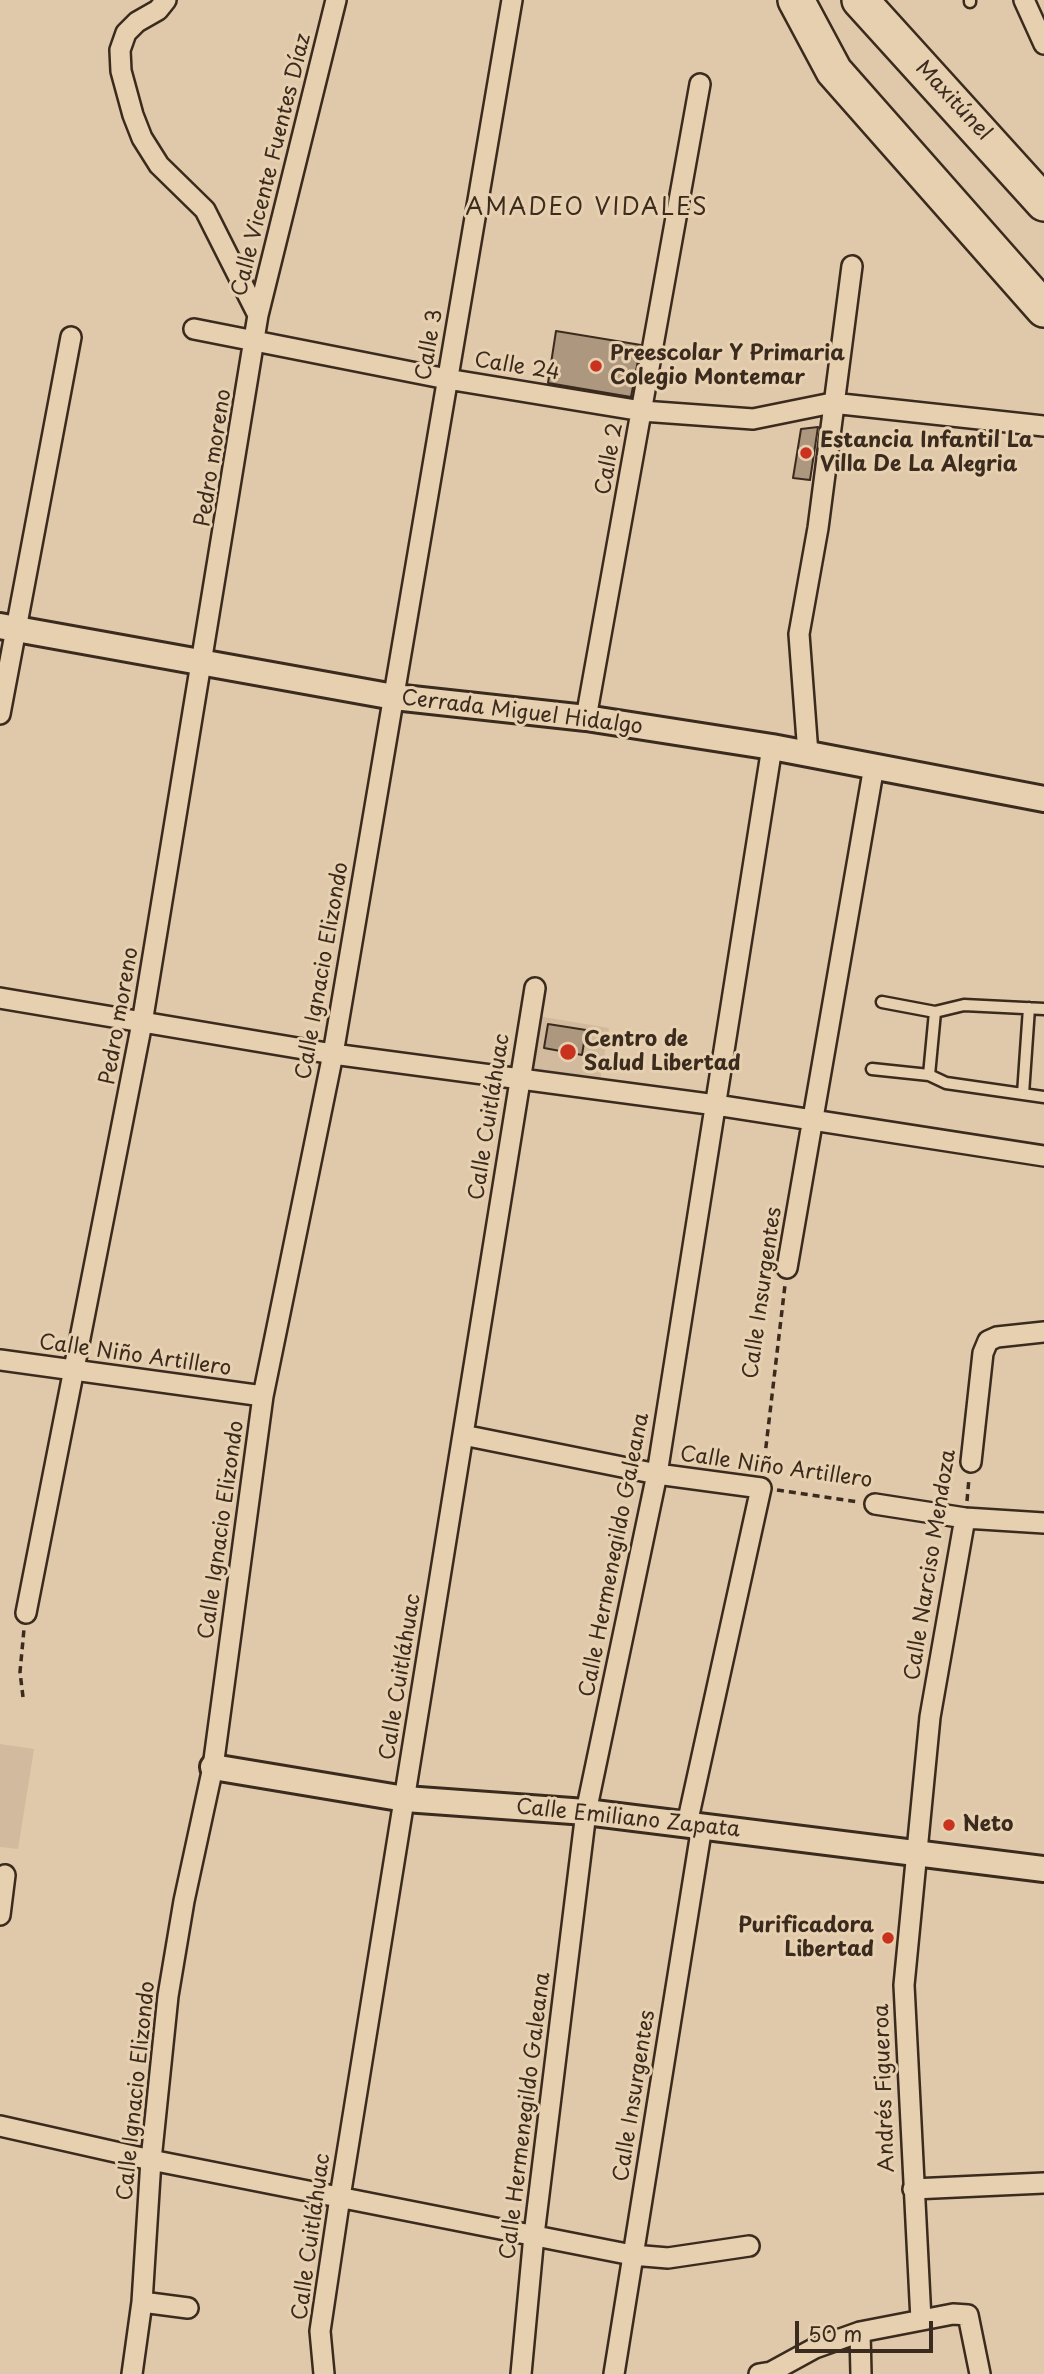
<!DOCTYPE html>
<meta charset="utf-8">
<style>
body{margin:0}
#map{position:relative;width:1044px;height:2374px;overflow:hidden;background:#e0c9aa;font-family:"Playpen Sans",sans-serif}
canvas{display:block}
.scale{position:absolute;left:795px;top:2321px;width:138px;height:32px;box-sizing:border-box;border:4px solid #3b2a1e;border-top:0;padding-left:9px;font-size:21px;line-height:24px;white-space:nowrap;color:#3b2a1e;-webkit-text-stroke:5px #e7d0b0;paint-order:stroke}
</style>
<div id="map">
<canvas width="1044" height="2374"></canvas>
<div class="scale">50 m</div>
</div>
<script>
const ctx = document.querySelector('canvas').getContext('2d');
ctx.lineJoin = 'round';
function paint(path, color) {
  ctx.fillStyle = color;
  ctx.fill(path, 'evenodd');
}
function poly(rows) {
  const path = new Path2D();
  for (const r of rows) {
    path.moveTo(r[0], r[1]);
    for (let i = 2; i < r.length; i += 2) path.lineTo(r[i], r[i + 1]);
  }
  return path;
}
function trace(path, color, width, dash) {
  ctx.strokeStyle = color;
  ctx.lineWidth = width;
  ctx.lineCap = dash ? 'butt' : 'round';
  ctx.setLineDash(dash || []);
  ctx.stroke(path);
}
function label(font, color, halo, rows, align = 'center') {
  ctx.font = font + ' "Playpen Sans",sans-serif';
  ctx.lineWidth = 6;
  ctx.setLineDash([]);
  ctx.textBaseline = 'middle';
  ctx.strokeStyle = halo;
  ctx.fillStyle = color;
  for (const [text, x, y, turn = 0] of rows) {
    ctx.save();
    ctx.translate(x, y);
    ctx.rotate((+turn || 0) * Math.PI / 180);
    ctx.textAlign = isNaN(turn) ? turn : align;
    if (halo) ctx.strokeText(text, 0, 0);
    ctx.fillText(text, 0, 0);
    ctx.restore();
  }
}
paint(poly([
 [538,1016,609,1028,599,1087,528,1075],
 [0,1744,34,1749,18,1849,0,1847]
]), '#d1ba9d');
const building = poly([
 [556,331,641,345,631,397,548,383,556,331],
 [818,427,810,480,793,478,801,429,818,427],
 [548,1024,586,1030,582,1055,544,1048,548,1024]
]);
paint(building, '#ad987f');
trace(building, '#3b2a1e', 2);
const service = poly([
 [970,2,970,0],
 [882,1002,935,1012],
 [1044,1009,964,1005,935,1012,929,1075,946,1083,1044,1097],
 [872,1069,929,1075],
 [1023,1094,1029,1008]
]);
const minor = poly([
 [166,0,158,10,137,22,126,33,120,50,121,71,133,115,142,138,159,165,205,210,258,315],
 [1024,0,1044,44],
 [194,329,447,379,642,411,753,419,832,403,1044,426],
 [0,714,71,337],
 [586,718,700,84],
 [808,754,799,634,818,528,852,266],
 [0,998,333,1054,716,1105,1044,1156],
 [787,1268,874,766],
 [0,1360,263,1396],
 [463,1435,657,1474,761,1488,687,1824],
 [971,1462,983,1353,988,1341,997,1337,1044,1332],
 [875,1504,965,1518,1044,1523],
 [26,1613,142,1023,258,315,336,0],
 [0,1915,5,1875],
 [0,2126,151,2160,632,2255,668,2258,749,2246],
 [913,2189,1044,2183],
 [142,2302,188,2308],
 [921,2320,904,1985,930,1717,965,1518],
 [860,2332,861,2374],
 [132,2374,142,2302,151,2160,168,1996,184,1901,213,1767,263,1396,333,1054,512,0],
 [324,2374,320,2331,340,2197,535,988],
 [521,2374,534,2235,586,1812,657,1474,772,747],
 [614,2374,702,1826],
 [759,2374,771,2372,815,2348,860,2332,953,2314,968,2315,980,2374]
]);
const tertiary = poly([
 [0,626,394,697,586,718,772,747,1044,799],
 [213,1767,405,1799,586,1812,1044,1869]
]);
const motorway = poly([
 [796,0,834,71,1044,309],
 [860,0,1044,203]
]);
trace(service, '#3b2a1e', 15);
trace(minor, '#3b2a1e', 24);
trace(tertiary, '#3b2a1e', 30);
trace(motorway, '#3b2a1e', 40);
trace(poly([
 [763,1472,785,1285],
 [777,1490,859,1502],
 [967,1501,969,1478],
 [23,1697,20,1672,24,1629]
]), '#3b2a1e', 3.5, [7, 5]);
trace(service, '#e7d0b0', 10);
trace(minor, '#e7d0b0', 19);
trace(tertiary, '#e7d0b0', 24);
trace(motorway, '#e7d0b0', 35);
for (const [x, y, r, color] of [
 [596,366,7,"#c8321e"],
 [806,453,7,"#c8321e"],
 [568,1052,9,"#c8321e"],
 [949,1825,7,"#c8321e"],
 [888,1938,7,"#c8321e"]
]) {
  const dot = new Path2D();
  dot.arc(x, y, r, 0, 2 * Math.PI);
  ctx.fillStyle = color;
  ctx.fill(dot);
  trace(dot, '#e7d0b0', 2.5);
}
label('21px', '#3b2a1e', '#e7d0b0', [
 ["Maxitúnel",953,101,47],
 ["Calle Vicente Fuentes Díaz",272,165,-76],
 ["Calle 3",430,345,-80],
 ["Calle 24",517,367,9],
 ["Pedro moreno",214,458,-81],
 ["Calle 2",610,459,-80],
 ["Cerrada Miguel Hidalgo",522,713,7],
 ["Calle Ignacio Elizondo",323,971,-80],
 ["Pedro moreno",120,1016,-80],
 ["Calle Cuitláhuac",490,1117,-81],
 ["Calle Insurgentes",763,1293,-82],
 ["Calle Niño Artillero",135,1356,8],
 ["Calle Niño Artillero",776,1468,8],
 ["Calle Ignacio Elizondo",222,1530,-82],
 ["Calle Hermenegildo Galeana",615,1555,-79],
 ["Calle Narciso Mendoza",931,1565,-81],
 ["Calle Cuitláhuac",401,1677,-81],
 ["Calle Emiliano Zapata",628,1819,6],
 ["Andrés Figueroa",885,2088,-92],
 ["Calle Ignacio Elizondo",137,2091,-84],
 ["Calle Insurgentes",635,2096,-81],
 ["Calle Hermenegildo Galeana",526,2116,-83],
 ["Calle Cuitláhuac",312,2237,-82]
]);
label('bold 21px', '#3b2a1e', '#e7d0b0', [
 ["Preescolar Y Primaria",610,354],
 ["Colegio Montemar",610,378],
 ["Estancia Infantil La",820,441],
 ["Villa De La Alegria",820,465],
 ["Centro de",584,1040],
 ["Salud Libertad",584,1064],
 ["Neto",963,1825],
 ["Purificadora",874,1926,"right"],
 ["Libertad",874,1950,"right"]
], 'left');
ctx.letterSpacing = '2px';
label('23px', '#3b2a1e', '#e7d0b0', [
 ["AMADEO VIDALES",587,209]
]);
ctx.letterSpacing = '0px';
</script>
